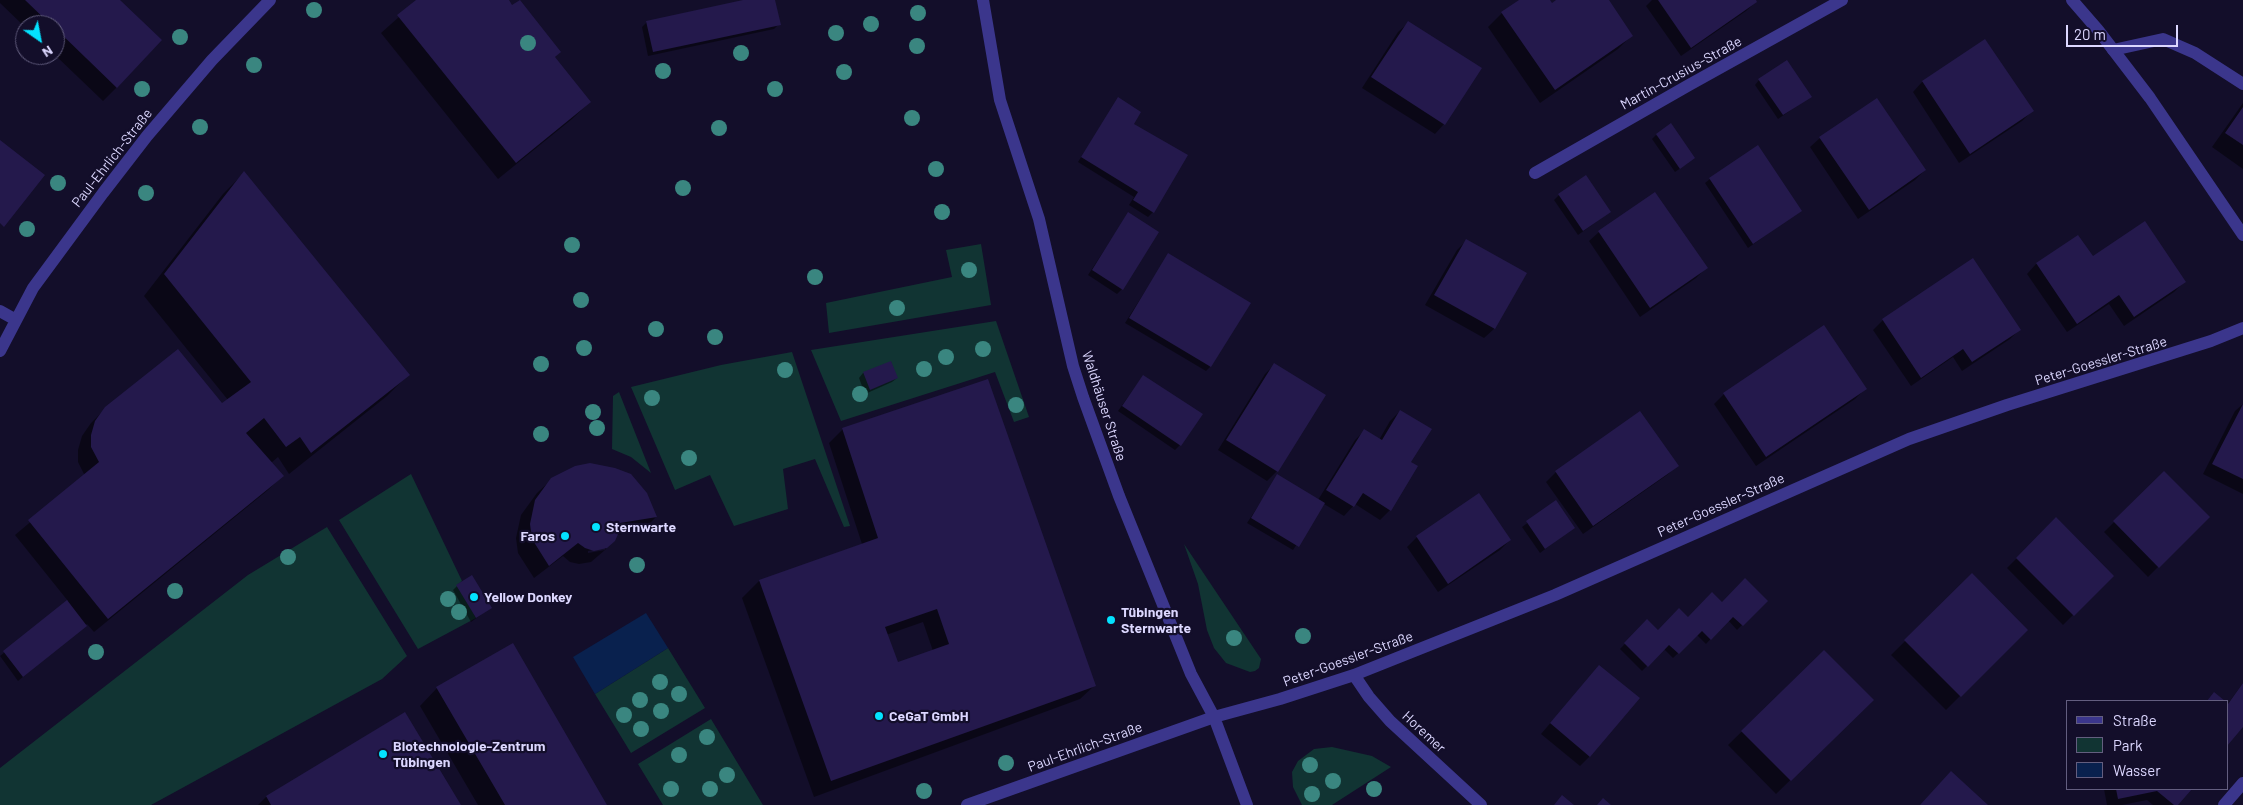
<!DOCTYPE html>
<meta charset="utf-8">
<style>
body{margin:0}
#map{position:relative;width:2243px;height:805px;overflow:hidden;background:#130e2a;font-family:Barlow,sans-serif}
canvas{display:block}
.legend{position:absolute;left:2066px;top:700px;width:162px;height:90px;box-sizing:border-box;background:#130e2a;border:1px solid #635e7f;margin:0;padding:6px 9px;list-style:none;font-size:15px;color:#dcd7ff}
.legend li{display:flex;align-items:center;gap:10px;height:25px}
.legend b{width:25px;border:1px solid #635e7f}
.north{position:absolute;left:15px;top:15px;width:50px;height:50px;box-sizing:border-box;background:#130e2a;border:1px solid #635e7f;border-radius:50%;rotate:147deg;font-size:14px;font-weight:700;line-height:20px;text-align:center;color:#dcd7ff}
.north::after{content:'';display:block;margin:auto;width:18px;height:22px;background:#03e2ff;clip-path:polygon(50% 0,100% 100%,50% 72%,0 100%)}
.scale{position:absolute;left:2066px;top:25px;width:112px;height:22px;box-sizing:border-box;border:2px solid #dcd7ff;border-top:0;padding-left:6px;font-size:15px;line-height:18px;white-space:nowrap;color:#dcd7ff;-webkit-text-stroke:4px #130e2a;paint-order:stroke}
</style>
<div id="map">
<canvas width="2243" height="805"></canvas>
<ul class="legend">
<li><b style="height:6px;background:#3b368c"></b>Straße</li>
<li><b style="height:14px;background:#113433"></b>Park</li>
<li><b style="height:14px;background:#09214e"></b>Wasser</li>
</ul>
<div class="north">N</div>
<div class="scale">20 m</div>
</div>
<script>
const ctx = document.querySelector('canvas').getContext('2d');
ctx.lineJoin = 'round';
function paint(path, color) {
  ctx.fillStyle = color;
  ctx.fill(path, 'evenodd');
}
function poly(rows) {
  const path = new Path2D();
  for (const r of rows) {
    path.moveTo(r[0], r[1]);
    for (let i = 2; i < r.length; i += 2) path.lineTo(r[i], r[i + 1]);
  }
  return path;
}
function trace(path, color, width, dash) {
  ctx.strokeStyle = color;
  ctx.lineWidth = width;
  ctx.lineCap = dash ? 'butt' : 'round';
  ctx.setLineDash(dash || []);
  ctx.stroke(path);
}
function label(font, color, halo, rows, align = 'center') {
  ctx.font = font + ' Barlow,sans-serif';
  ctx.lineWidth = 4.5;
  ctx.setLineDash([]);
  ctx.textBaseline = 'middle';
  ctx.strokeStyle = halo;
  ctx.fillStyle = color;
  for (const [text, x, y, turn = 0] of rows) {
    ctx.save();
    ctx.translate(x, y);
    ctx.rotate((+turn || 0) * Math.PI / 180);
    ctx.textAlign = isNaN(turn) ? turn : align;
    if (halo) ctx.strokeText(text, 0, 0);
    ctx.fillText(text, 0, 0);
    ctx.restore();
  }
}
paint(poly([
 [981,244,991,305,829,333,826,303,952,277,946,250],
 [996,321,1029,417,1014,422,995,372,841,421,811,350],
 [792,352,850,526,844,527,815,459,783,469,788,509,734,526,710,475,675,490,631,387,721,365],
 [619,392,651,473,631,457,612,449,613,396],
 [411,474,462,581,457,585,476,618,418,649,339,520],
 [327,527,407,656,382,679,151,805,0,805,0,768,248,575],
 [1184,544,1261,659,1259,668,1255,671,1250,672,1226,663,1214,648,1207,630,1198,584],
 [668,648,705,708,631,753,595,694],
 [711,719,763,805,663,805,638,764],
 [1332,747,1372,756,1391,767,1332,805,1302,805,1293,787,1292,772,1298,761,1314,749]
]), '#113433');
paint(poly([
 [646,613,668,648,595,694,573,657]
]), '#09214e');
paint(poly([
 [0,0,118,0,117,87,103,101,55,55,55,25,25,25,25,27,0,3],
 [418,0,507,0,512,6,519,1,560,52,554,58,590,102,572,119,498,179,381,33],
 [749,0,774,0,779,24,774,29,648,56,642,27,647,22],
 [1521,0,1549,0,1552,4,1559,0,1607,0,1632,35,1618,49,1540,103,1488,27,1502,13],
 [1652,0,1754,0,1756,2,1746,11,1681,56,1646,6],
 [1408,23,1444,124,1435,134,1362,88,1398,32],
 [1985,41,2032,111,2022,121,1959,163,1913,92,1922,82],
 [1759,80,1810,97,1778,119,1755,85],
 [1118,99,1133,124,1153,212,1148,217,1129,205,1134,197,1078,162],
 [2243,103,2243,169,2212,147],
 [1656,135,1688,163,1675,172,1652,139],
 [1820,138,1925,170,1915,180,1858,219,1810,147],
 [244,173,408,375,387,396,289,474,278,457,271,463,282,476,268,490,94,632,87,624,18,681,0,656,68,601,15,535,85,476,78,462,78,450,82,436,91,423,106,408,222,404,228,400,144,296,223,194],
 [1710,179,1801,210,1748,248,1705,183],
 [1559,195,1610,212,1578,235,1554,200],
 [1128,214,1122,289,1117,294,1088,275],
 [1599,232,1706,268,1696,278,1640,317,1589,241],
 [2078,236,2093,258,2184,282,2174,292,2124,326,2109,304,2067,332,2027,274,2036,264],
 [1467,240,1525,274,1494,329,1484,338,1425,305,1457,250],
 [1168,255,1210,367,1206,371,1125,323],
 [1883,320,2019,330,2010,339,1962,371,1953,357,1911,386,1873,330],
 [891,362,897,378,892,382,865,394,859,378,863,373],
 [1275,364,1277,471,1267,481,1218,450,1265,374],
 [1143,376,1180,445,1175,450,1118,411],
 [1865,389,1855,399,1756,466,1714,404,1724,394],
 [2243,404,2243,494,2203,474,2235,411],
 [1400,411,1409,462,1390,510,1380,520,1355,504,1344,516,1324,504,1293,550,1247,523,1278,476,1318,500,1355,440,1364,431,1379,440,1390,421],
 [843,429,1094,686,1080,699,814,797,742,598,759,581,862,544,829,443],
 [923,622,933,651,897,664,886,635],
 [1677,466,1667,475,1583,534,1546,482,1556,472],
 [2164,473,2208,517,2148,577,2104,532],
 [552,479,656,517,642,531,616,535,605,550,605,547,588,551,588,553,605,550,591,562,579,564,570,562,563,556,534,578,518,553,516,538,521,515,537,493],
 [1556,502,1573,528,1540,553,1522,527],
 [2056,519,2112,576,2063,625,2007,568],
 [1417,537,1510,540,1500,550,1438,592,1407,547],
 [1972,575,2026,630,1946,710,1891,655],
 [457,586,490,608,471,622,453,590],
 [1766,601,1737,630,1728,620,1706,644,1697,635,1673,658,1664,649,1642,671,1620,649,1647,621,1658,632,1722,603],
 [1824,651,1858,714,1776,794,1728,745],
 [1599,666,1590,756,1580,766,1541,734],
 [2243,683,2243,725,2227,745,2227,705],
 [437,688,605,805,478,805,420,706],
 [404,713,460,805,258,805,266,797],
 [2104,789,2190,789,2177,805,2153,805,2147,800,2122,805,2107,805]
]), '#0007');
paint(poly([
 [25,0,120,0,162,40,117,88,55,28,55,25,51,25],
 [416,0,509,0,512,5,520,0,561,52,555,57,591,102,516,163,397,15],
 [743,0,775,0,781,25,653,52,646,21],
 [1519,0,1550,0,1552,3,1556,0,1609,0,1633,36,1555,90,1501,12],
 [1658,0,1756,0,1757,2,1691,48],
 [1408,21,1482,68,1445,125,1371,77],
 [1985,39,2034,111,1970,154,1922,81],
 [1787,60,1812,97,1783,115,1758,79],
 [1118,97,1141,112,1134,124,1188,155,1154,213,1133,200,1138,192,1081,157],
 [1877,98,1926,170,1869,210,1819,137],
 [2243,107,2243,145,2225,133],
 [1671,123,1695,158,1680,169,1656,134],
 [0,140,45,175,4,227,0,223],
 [1758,145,1802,211,1753,244,1709,178],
 [244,171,410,375,311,453,300,437,286,447,264,418,246,433,284,476,108,619,28,520,99,462,91,447,91,435,95,421,105,407,178,349,222,403,251,382,164,274],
 [1586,175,1611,212,1583,231,1558,194],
 [1655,192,1708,268,1650,308,1598,231],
 [1128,212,1159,232,1123,290,1092,270],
 [2145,221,2186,282,2134,317,2119,295,2077,324,2036,263,2078,235,2093,256],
 [1466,239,1527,273,1495,329,1434,295],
 [1168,253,1251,303,1211,367,1129,318],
 [1973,258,2021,330,1972,362,1963,349,1921,378,1882,319],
 [1824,325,1867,389,1766,457,1723,393],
 [891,361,898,378,870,390,863,372],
 [1274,363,1326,395,1278,472,1226,440],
 [1143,375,1203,414,1181,446,1122,406],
 [988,379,1096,686,831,781,759,580,878,538,842,428],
 [937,609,949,644,898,662,885,627],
 [2243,404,2243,479,2212,464],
 [1400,410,1432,429,1411,462,1418,466,1391,511,1363,493,1354,507,1326,490,1364,429,1382,440],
 [1640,411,1679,466,1593,526,1555,471],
 [590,463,615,468,631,474,647,493,657,517,620,523,619,532,615,541,607,548,594,551,585,548,578,543,549,566,532,539,530,524,535,500,551,478,575,466],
 [2164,471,2210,517,2159,568,2113,521],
 [1277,474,1325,503,1299,547,1251,518],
 [1479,493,1511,540,1448,584,1416,536],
 [1556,500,1575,528,1545,549,1526,521],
 [2056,517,2114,576,2074,616,2016,558],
 [1972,573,2028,630,1961,697,1904,640],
 [472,575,492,608,476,618,456,585],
 [1745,578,1768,601,1743,626,1733,617,1711,640,1702,631,1679,654,1669,645,1648,667,1624,643,1647,619,1658,630,1679,608,1688,617,1712,592,1722,602],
 [67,600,87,626,23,677,3,651],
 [513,643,607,805,505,805,436,687],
 [1824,650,1874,700,1791,781,1741,731],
 [1599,665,1640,698,1590,757,1550,723],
 [2243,683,2243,727,2227,746,2227,703,2228,704],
 [2214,692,2225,701,2207,701],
 [405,712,461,805,271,805,266,796],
 [1951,771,1988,805,1920,805],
 [2116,789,2192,789,2178,805,2174,805,2157,791,2118,799],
 [1562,795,1574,805,1554,805],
 [1603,798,1611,805,1597,805]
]), '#24194c');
trace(poly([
 [2113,50,2163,39,2195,53,2243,84]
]), '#3b368c', 12);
trace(poly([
 [983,0,1000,100,1039,219,1073,366,1083,397,1119,496,1191,674,1214,717,1247,805],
 [2072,0,2098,30,2150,98,2243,235],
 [1535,173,1689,85,1842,0],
 [0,311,16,320],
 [0,351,33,288,103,193,147,136,212,60,270,0],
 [1354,675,1369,697,1390,721,1481,805],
 [967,805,1214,717,1280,699,1354,675,1555,595,1909,439,2007,405,2211,341,2243,328],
 [2224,805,2243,783]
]), '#3b368c', 12);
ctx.fillStyle = '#3a8680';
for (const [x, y] of [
 [314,10],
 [918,13],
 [871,24],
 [836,33],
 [180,37],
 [528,43],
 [917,46],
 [741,53],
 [254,65],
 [663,71],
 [844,72],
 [142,89],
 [775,89],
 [912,118],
 [200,127],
 [719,128],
 [936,169],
 [58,183],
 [683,188],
 [146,193],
 [942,212],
 [27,229],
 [572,245],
 [969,270],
 [815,277],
 [581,300],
 [897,308],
 [656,329],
 [715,337],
 [584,348],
 [983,349],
 [946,357],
 [541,364],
 [924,369],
 [785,370],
 [860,394],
 [652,398],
 [1016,405],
 [593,412],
 [597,428],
 [541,434],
 [689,458],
 [288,557],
 [637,565],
 [175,591],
 [448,599],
 [459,612],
 [1303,636],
 [1234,638],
 [96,652],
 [660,682],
 [679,694],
 [640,700],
 [661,711],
 [624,715],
 [641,729],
 [707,737],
 [679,755],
 [1006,763],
 [1310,765],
 [727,775],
 [1333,781],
 [671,789],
 [710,789],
 [1374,789],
 [924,791],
 [1312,794]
]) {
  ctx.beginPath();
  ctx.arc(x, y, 8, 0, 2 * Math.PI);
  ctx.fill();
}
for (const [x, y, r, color] of [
 [596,527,5,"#03e2ff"],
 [565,536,5,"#03e2ff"],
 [474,597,5,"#03e2ff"],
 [1111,620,5,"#03e2ff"],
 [879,716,5,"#03e2ff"],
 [383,754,5,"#03e2ff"]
]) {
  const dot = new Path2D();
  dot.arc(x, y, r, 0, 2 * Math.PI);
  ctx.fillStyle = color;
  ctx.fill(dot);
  trace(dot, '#130e2a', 2);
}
label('14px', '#dcd7ff', '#130e2a', [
 ["Martin-Crusius-Straße",1681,73,-29],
 ["Paul-Ehrlich-Straße",112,158,-52],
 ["Peter-Goessler-Straße",2101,361,-17],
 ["Waldhäuser Straße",1104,406,72],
 ["Peter-Goessler-Straße",1721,505,-24],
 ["Peter-Goessler-Straße",1348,659,-20],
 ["Horemer",1424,732,43],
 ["Paul-Ehrlich-Straße",1085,747,-20]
]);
label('bold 14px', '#dcd7ff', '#130e2a', [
 ["Sternwarte",606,527],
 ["Faros",555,536,"right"],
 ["Yellow Donkey",484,597],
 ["Tübingen",1121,612],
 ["Sternwarte",1121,628],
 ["CeGaT GmbH",889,716],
 ["Biotechnologie-Zentrum",393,746],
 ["Tübingen",393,762]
], 'left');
</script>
